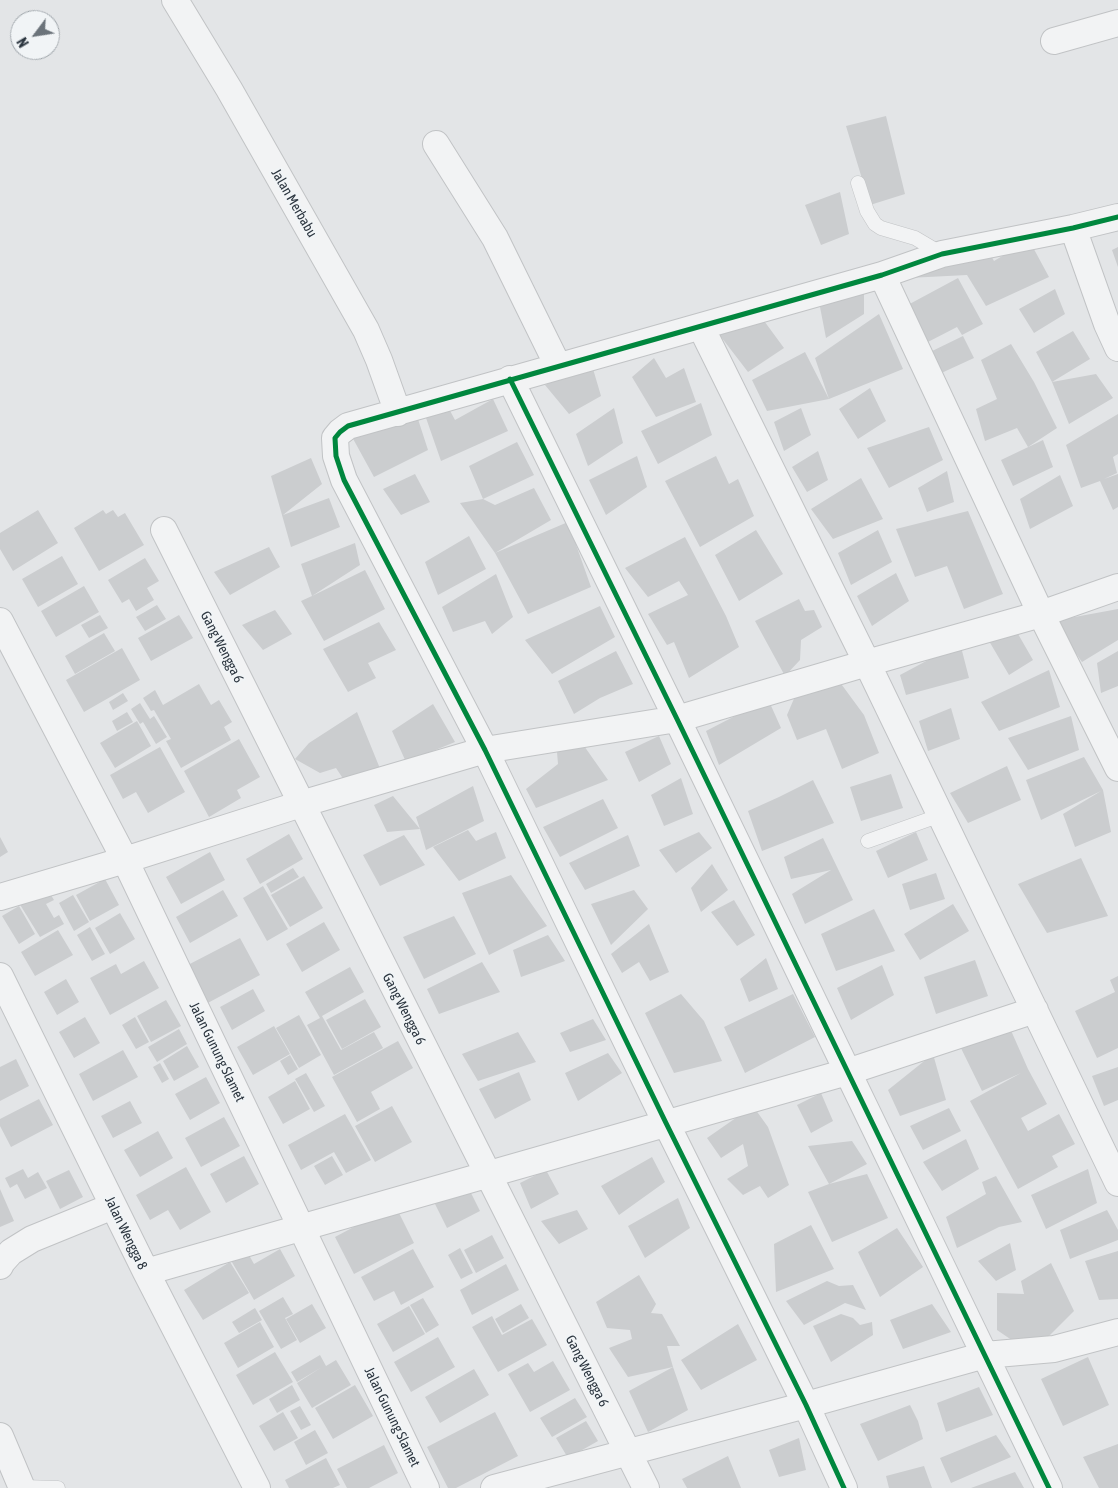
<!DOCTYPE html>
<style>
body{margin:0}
#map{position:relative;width:1118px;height:1488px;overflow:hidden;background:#e3e5e7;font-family:"Asap Condensed",sans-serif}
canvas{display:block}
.north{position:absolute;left:10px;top:10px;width:50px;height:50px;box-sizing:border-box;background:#f1f4f6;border:1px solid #a2a8ad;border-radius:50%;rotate:239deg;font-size:14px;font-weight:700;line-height:20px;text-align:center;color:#2b353f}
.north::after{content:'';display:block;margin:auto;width:18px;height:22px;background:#6b737a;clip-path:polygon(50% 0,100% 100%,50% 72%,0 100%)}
</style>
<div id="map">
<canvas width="1118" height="1488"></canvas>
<div class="north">N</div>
</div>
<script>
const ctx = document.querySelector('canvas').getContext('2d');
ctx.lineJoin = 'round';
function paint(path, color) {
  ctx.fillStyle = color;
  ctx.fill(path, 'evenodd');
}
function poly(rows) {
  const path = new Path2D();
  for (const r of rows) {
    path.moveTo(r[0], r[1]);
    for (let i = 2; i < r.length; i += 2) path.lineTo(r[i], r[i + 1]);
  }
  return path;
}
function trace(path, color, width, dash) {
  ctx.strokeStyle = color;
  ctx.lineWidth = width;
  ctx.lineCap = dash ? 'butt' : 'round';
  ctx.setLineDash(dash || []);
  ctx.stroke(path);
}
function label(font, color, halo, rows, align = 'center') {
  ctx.font = font + ' "Asap Condensed",sans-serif';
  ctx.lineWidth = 5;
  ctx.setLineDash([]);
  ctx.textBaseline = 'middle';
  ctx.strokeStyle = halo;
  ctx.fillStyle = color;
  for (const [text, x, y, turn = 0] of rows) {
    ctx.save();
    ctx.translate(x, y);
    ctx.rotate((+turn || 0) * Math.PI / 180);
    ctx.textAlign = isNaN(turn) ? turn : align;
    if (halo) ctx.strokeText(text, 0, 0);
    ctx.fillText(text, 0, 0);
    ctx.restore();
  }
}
paint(poly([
 [886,116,905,194,870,205,846,126],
 [840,192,849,234,821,245,805,205],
 [1029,240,1049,277,986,306,967,275,908,278,986,246,994,261],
 [1118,247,1118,267,1112,250],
 [958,278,983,324,962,335,957,327,924,344,904,307],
 [864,284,864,314,826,338,820,307],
 [1055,289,1065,314,1034,333,1019,309],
 [759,314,784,348,748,372,715,329],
 [879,314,903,369,829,399,767,411,752,380,805,352,829,399,815,358],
 [1073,331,1090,359,1052,382,1096,374,1113,398,1069,424,1052,382,1036,352],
 [963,336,974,358,937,375,926,354],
 [1011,344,1034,382,1057,428,1028,447,1017,428,985,441,976,409,997,399,981,360],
 [654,358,666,378,684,368,696,402,656,417,632,377],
 [591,362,601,396,569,414,545,385],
 [870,388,886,421,858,439,839,409],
 [493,399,508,431,441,461,425,415,448,407,455,420],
 [701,403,712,435,658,464,641,431],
 [614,408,623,443,588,466,576,434],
 [801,408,811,435,784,451,774,422],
 [416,413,428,450,374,477,351,435],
 [1118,414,1118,454,1113,457,1117,473,1104,479,1118,474,1118,507,1113,510,1100,481,1081,488,1066,445],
 [929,427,943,460,889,488,867,448],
 [1043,440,1053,467,1013,486,1001,460],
 [517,442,534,475,483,499,495,505,534,488,551,520,495,553,568,522,591,587,528,614,495,553,460,503,483,499,469,466],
 [818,451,828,480,807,492,792,467],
 [637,456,647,487,606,515,589,480],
 [716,456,729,484,738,479,754,516,700,547,665,481],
 [311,458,322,484,283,515,329,498,340,527,291,547,271,476],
 [947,471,954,502,927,512,918,488],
 [415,474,430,502,401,515,383,489],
 [1060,475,1073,506,1030,529,1020,499],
 [861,478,883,519,833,539,811,509],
 [38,510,58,543,13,571,0,549,0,533],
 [103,510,106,514,113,510,118,517,125,513,144,545,99,571,74,528],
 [968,511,1003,594,964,609,947,566,915,577,896,529],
 [756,530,783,574,739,601,715,555],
 [878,530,892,562,851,585,838,553],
 [469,536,486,569,438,595,425,562],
 [685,537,726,616,739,647,689,678,674,642,667,645,648,614,688,595,679,581,648,597,625,568],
 [355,543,360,565,312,596,365,570,385,609,324,641,301,601,312,596,301,564],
 [269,547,280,567,230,595,214,572],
 [62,556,78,584,38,607,22,579],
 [145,558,159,581,147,588,154,600,136,611,129,599,122,603,108,580],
 [896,573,909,601,872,626,857,596],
 [496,574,513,617,492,634,485,621,453,632,442,607],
 [84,586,99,612,56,637,41,611],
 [799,599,805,611,814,610,822,627,801,640,800,660,785,676,755,621],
 [157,605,166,619,145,631,136,617],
 [600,606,615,637,552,674,525,640],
 [1118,609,1118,640,1082,662,1053,621],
 [275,610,292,634,263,650,242,625],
 [100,615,108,628,89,638,81,625],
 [179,615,193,638,151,661,138,638],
 [379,622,396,650,368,663,376,678,348,692,323,649],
 [1014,627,1033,660,1009,675,989,641],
 [104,633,115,651,75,674,65,656],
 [960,643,969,678,906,695,900,675],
 [122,648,140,680,84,712,66,680],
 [616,651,633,684,600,698,574,714,558,681],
 [1118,651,1118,686,1101,693,1097,663],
 [1049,670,1060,707,999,731,981,702],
 [839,681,864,715,879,753,842,769,826,729,797,740,787,715,796,694],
 [199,684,211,705,219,700,232,722,224,727,231,740,181,768,166,741,171,739,154,710,151,711,143,698,155,690,163,705],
 [123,693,128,701,113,710,109,702],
 [768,699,781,728,719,765,706,731],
 [140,703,150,719,154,716,167,737,156,744,143,722,140,724,131,709],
 [433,704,455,742,406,762,392,731],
 [951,708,960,739,928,751,919,721],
 [127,712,133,722,117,731,112,721],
 [357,712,381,771,346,783,336,768,320,773,295,759,309,743],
 [1071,716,1079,750,1028,770,1008,738],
 [137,721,151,746,115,768,100,743],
 [659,736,671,764,639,782,625,752],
 [239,739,260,777,237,790,241,798,209,817,184,771],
 [582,743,608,780,536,808,526,789,558,764,557,752],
 [160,747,185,792,148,813,136,792,123,799,110,775],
 [1084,757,1103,790,1111,832,1075,847,1063,814,1101,791,1041,820,1026,780],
 [1007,766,1021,800,968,823,950,793],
 [891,774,903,808,861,821,850,787],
 [681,778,693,814,664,826,651,795],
 [813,780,834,823,762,851,748,811,779,797],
 [473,786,484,821,426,850,420,829,387,832,374,805,393,796,420,829,416,817],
 [603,799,618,828,560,857,543,827],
 [468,830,476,841,496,832,506,858,459,881,433,847],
 [699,832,712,848,676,873,659,850],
 [916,832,928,860,888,878,876,851],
 [289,834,303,859,260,884,246,859],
 [404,835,425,865,380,886,363,855],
 [628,835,640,866,585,890,569,863],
 [0,837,8,852,0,857],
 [823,838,853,900,805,924,792,894,831,870,791,879,784,857],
 [210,852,225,880,181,904,166,877],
 [1081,858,1108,916,1047,933,1018,884],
 [712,864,728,890,701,912,691,888],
 [293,868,299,877,271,893,266,884],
 [936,873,945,899,910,910,902,884],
 [511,875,547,926,489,955,462,893],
 [304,876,323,908,290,927,271,895],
 [105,879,119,905,90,921,76,895],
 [263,886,288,929,267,941,243,898],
 [46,887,54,900,46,904,54,918,59,915,64,924,40,937,19,903],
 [223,890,238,916,190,943,176,917],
 [634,890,648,909,611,945,591,904],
 [73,895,89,922,74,931,59,903],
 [734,900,755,935,737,946,711,912],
 [953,904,969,931,920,960,904,934],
 [19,906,35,934,19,944,2,916],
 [874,909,895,951,836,971,821,934],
 [120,913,135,939,110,954,95,928],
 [454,916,476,954,424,979,403,937],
 [324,922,340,950,302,972,286,944],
 [649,924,669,972,650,981,639,962,622,973,611,954],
 [90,927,105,954,92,961,77,935],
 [58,930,73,955,35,976,21,952],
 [548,935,565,961,521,977,513,950],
 [240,938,260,975,204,1005,184,967],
 [766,958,778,989,749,1002,740,979],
 [975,960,988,996,936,1014,924,977],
 [144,961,159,988,110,1015,90,978,116,964,121,974],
 [482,962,500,992,439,1014,427,989],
 [882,965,894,995,851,1020,837,988],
 [350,967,364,992,322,1016,341,1050,374,1032,383,1048,334,1075,307,1025,320,1018,305,992],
 [1118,976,1118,1048,1097,1058,1075,1011,1115,992,1110,980],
 [66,979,79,1002,57,1015,44,992],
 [253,989,265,1011,232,1030,220,1007],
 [681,994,704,1021,722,1061,674,1073,645,1013],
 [793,994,815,1037,745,1073,724,1027],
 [365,999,381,1027,342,1049,326,1020],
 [166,1000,181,1026,151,1042,137,1016],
 [299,1015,321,1055,299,1068,276,1028],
 [85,1017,100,1043,74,1058,59,1032],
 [135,1017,149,1042,136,1049,122,1025],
 [593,1019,606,1040,570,1052,560,1033],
 [274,1026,290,1054,253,1075,237,1047],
 [1009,1026,1028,1069,1047,1104,1021,1118,1028,1131,1059,1114,1075,1144,1052,1156,1058,1167,1018,1189,970,1101,1021,1073,982,1091,957,1040],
 [179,1029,187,1044,157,1062,148,1047],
 [518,1032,536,1062,478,1081,462,1054],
 [398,1041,413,1068,371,1092,380,1109,357,1122,332,1077],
 [187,1046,199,1067,174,1081,163,1061],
 [123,1050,138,1077,93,1101,79,1074],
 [608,1053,622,1073,578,1101,565,1073],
 [933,1054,946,1100,900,1116,888,1090],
 [290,1055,298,1069,288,1075,280,1061],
 [16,1059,29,1086,0,1101,0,1067],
 [160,1063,169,1079,162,1083,153,1067],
 [1118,1067,1118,1100,1104,1106,1092,1076],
 [519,1072,531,1100,495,1119,479,1089],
 [306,1073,325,1106,314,1112,295,1079],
 [206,1077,220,1103,190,1120,175,1094],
 [295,1081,310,1109,283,1124,268,1097],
 [821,1093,833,1121,811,1133,797,1105],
 [39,1099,53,1125,11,1147,0,1126,0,1119],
 [130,1101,142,1123,113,1138,101,1116],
 [392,1106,412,1142,375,1162,355,1126],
 [753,1106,768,1127,789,1185,768,1198,760,1186,743,1195,727,1179,748,1166,743,1144,721,1158,707,1138],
 [949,1108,961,1131,923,1150,910,1126],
 [345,1114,371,1160,346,1173,334,1152,301,1170,288,1145],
 [224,1117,240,1146,201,1167,185,1138],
 [158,1131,173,1158,140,1177,124,1150],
 [966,1139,979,1169,942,1191,923,1162],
 [852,1141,867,1164,829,1184,867,1174,888,1218,832,1242,808,1192,829,1184,808,1146],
 [244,1156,259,1184,226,1203,210,1174],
 [332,1156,343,1175,325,1185,314,1166],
 [652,1157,665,1182,619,1215,601,1186],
 [186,1167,211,1212,180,1230,168,1210,150,1220,136,1195],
 [23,1169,28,1178,38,1172,47,1188,25,1199,17,1184,10,1188,5,1178],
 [1088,1169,1097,1203,1046,1229,1031,1195],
 [69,1170,83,1197,60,1209,46,1181],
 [546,1170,559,1194,531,1209,520,1183],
 [996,1176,1022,1222,999,1227,957,1248,946,1217,986,1194,982,1182],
 [468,1187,480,1211,447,1228,435,1204],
 [0,1189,14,1221,0,1227],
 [678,1198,690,1228,645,1258,628,1226],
 [395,1205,414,1243,354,1274,335,1237],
 [577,1210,588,1229,559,1244,541,1221],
 [1107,1210,1118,1230,1118,1240,1070,1259,1060,1230],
 [811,1225,834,1269,776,1292,774,1244],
 [897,1228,923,1267,880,1297,858,1252],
 [492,1235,504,1258,476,1273,464,1250],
 [1010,1243,1016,1270,996,1281,978,1261],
 [245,1248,254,1264,280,1249,295,1276,254,1300,229,1257],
 [460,1248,473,1273,461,1279,448,1255],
 [413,1249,434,1287,401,1305,394,1291,374,1301,361,1277],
 [1118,1251,1118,1299,1099,1300,1085,1261],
 [230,1262,249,1293,203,1320,184,1290],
 [1051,1263,1074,1311,1049,1336,1019,1345,997,1330,997,1293,1024,1294,1021,1281],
 [506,1264,519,1290,472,1315,460,1290],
 [639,1275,656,1304,651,1313,662,1314,680,1346,667,1346,673,1367,628,1377,609,1348,632,1339,630,1330,607,1328,596,1302],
 [827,1281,839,1286,853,1285,866,1310,845,1303,804,1325,786,1301],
 [283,1297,293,1314,285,1318,297,1340,281,1349,259,1311],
 [423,1298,439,1325,426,1333,410,1305],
 [312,1304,326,1328,300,1343,286,1319],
 [521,1304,529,1318,503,1333,495,1319],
 [932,1304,951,1332,903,1349,890,1320],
 [409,1306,425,1334,393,1352,377,1324],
 [255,1308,262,1320,239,1333,232,1322],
 [841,1314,853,1318,860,1325,872,1322,873,1335,831,1362,813,1326],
 [492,1316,502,1335,532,1319,547,1345,498,1372,472,1327],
 [260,1322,274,1347,238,1368,224,1343],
 [738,1324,757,1360,701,1390,681,1360],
 [438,1337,455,1367,411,1392,394,1362],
 [275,1352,293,1382,253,1405,236,1375],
 [320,1355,326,1366,336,1360,351,1385,312,1408,297,1383,322,1367,297,1382,291,1372],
 [1088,1357,1109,1405,1063,1426,1041,1379],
 [553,1361,570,1390,530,1412,508,1374,528,1363,534,1372],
 [673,1367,688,1410,648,1432,629,1391],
 [474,1369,489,1395,440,1423,425,1397],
 [292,1385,300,1400,277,1413,269,1399],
 [355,1385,373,1416,333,1439,315,1408],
 [979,1387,993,1415,946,1432,937,1403],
 [575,1398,587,1417,552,1437,540,1418],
 [910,1405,918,1421,923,1439,878,1461,860,1424],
 [300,1406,311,1425,301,1430,290,1411],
 [283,1412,298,1438,274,1451,259,1426],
 [495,1412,518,1456,456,1488,448,1488,427,1447],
 [586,1421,598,1441,568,1458,556,1438],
 [315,1430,328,1453,306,1465,294,1442],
 [996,1435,1011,1457,951,1483,940,1458],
 [799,1438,806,1470,779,1477,769,1450],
 [1118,1444,1118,1488,1099,1488,1083,1457],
 [384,1445,398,1473,369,1488,347,1488,337,1469],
 [728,1456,741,1488,687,1488,682,1479],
 [326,1458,340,1485,333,1488,289,1488,285,1480],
 [924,1466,932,1488,889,1488,886,1476],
 [1015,1472,1024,1488,971,1488]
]), '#cbcdcf');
const service = poly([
 [858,183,867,211,875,224,881,228,915,238,942,254],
 [868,841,941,815],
 [22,1487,58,1488]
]);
const minor = poly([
 [175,0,229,89,366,330,379,360,398,413],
 [1054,41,1118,23],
 [436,144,495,238,558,366],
 [1073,228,1107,324,1118,348],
 [882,275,1041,614,1118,768],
 [701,327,867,663,1118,1183],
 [510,379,677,719,1049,1488],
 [164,530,646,1488],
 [0,621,125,860,426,1488],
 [0,897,125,860,301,804,485,750,677,719,867,663,1041,614,1118,587],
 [0,976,146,1272,257,1488],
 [0,1266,2,1262,11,1252,32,1239,113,1206],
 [146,1272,847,1072,1035,1010],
 [0,1436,22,1488],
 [494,1488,806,1405,985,1355,1054,1349,1118,1332],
 [844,1488,806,1405,666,1123,485,750,344,480,336,456,335,438,340,432,348,426,882,275,942,254,1073,228,1118,217]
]);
trace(service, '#c1c3c5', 15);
trace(minor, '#c1c3c5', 28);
trace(service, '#f2f3f4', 14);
trace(minor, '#f2f3f4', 26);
trace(poly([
 [510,379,677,719,1049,1488],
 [844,1488,806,1405,666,1123,485,750,344,480,336,456,335,438,340,432,348,426,882,275,942,254,1073,228,1118,217]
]), '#00873e', 5);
label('14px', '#2b353f', '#f1f4f6', [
 ["Jalan Merbabu",294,203,60],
 ["Gang Wengga 6",222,647,63],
 ["Gang Wengga 6",404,1009,63],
 ["Jalan Gunung Slamet",217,1052,64],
 ["Jalan Wengga 8",126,1233,64],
 ["Gang Wengga 6",587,1371,63],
 ["Jalan Gunung Slamet",392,1417,64]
]);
</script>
